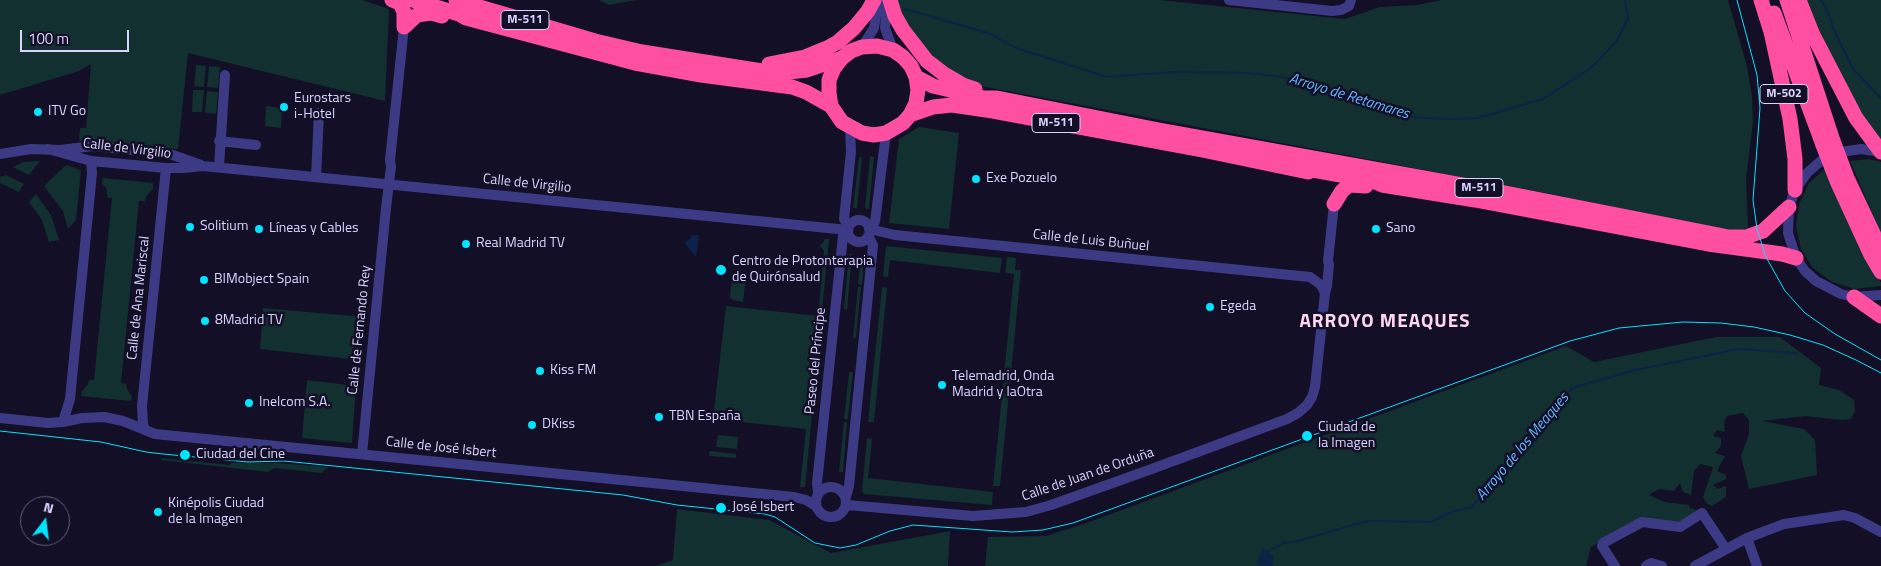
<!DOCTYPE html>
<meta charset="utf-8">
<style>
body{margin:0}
#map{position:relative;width:1881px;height:566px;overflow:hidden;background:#130f26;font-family:"Titillium Web",sans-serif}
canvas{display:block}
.north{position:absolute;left:20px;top:496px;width:50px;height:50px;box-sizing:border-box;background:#130f26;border:1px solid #625e7d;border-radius:50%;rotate:15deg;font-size:14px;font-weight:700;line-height:20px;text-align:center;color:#d9d4ff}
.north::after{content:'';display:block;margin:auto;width:18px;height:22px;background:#00e5ff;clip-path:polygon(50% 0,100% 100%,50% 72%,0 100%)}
.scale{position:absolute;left:20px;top:30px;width:109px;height:22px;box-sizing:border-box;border:2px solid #d9d4ff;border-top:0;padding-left:6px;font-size:15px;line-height:18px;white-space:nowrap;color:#d9d4ff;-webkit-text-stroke:4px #130f26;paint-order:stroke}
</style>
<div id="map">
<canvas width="1881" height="566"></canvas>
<div class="north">N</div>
<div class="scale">100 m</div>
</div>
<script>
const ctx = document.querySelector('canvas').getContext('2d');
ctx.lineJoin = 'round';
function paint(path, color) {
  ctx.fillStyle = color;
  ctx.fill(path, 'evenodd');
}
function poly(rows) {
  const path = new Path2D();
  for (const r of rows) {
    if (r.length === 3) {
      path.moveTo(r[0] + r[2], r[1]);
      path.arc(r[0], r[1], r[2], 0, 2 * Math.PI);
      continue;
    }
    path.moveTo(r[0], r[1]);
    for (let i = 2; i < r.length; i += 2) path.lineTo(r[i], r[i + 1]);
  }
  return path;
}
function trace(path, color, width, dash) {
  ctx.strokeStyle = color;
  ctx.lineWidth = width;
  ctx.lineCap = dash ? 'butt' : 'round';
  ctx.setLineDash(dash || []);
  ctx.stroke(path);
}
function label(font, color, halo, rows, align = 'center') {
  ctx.font = font + ' "Titillium Web",sans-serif';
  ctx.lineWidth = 5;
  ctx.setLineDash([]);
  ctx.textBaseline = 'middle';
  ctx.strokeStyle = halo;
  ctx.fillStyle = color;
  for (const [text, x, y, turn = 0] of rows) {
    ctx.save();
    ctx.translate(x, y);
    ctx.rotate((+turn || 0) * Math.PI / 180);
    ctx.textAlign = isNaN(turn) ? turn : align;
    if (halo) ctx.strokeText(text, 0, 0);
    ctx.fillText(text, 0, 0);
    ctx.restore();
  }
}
paint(poly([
 [0,0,362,0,389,9,385,101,188,53,178,149,79,141,80,128,86,128,91,64,79,71,0,95],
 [599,0,637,0,609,5],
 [894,0,1159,0,1345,19,1380,7,1417,5,1442,0,1728,0,1747,66,1752,96,1753,122,1746,178,1748,228,1741,230,1733,230,1708,226,1541,192,975,85,961,79,915,42],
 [1807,0,1881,0,1881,139,1877,138,1844,88],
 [196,65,206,66,204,87,194,86],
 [209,66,220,67,218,88,207,87],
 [193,90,204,90,202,112,192,112],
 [207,91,218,92,216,114,205,113],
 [266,106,282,108,281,128,265,126],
 [919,127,959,133,949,229,889,223,899,139],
 [870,156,874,157,869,209,865,208],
 [859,157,862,158,857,208,853,208],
 [1869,159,1881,162,1881,233,1850,161],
 [40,161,29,175,13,167,23,162],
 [66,165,81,170,76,220,68,229,63,211,44,186],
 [1826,168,1851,228,1881,283,1881,286,1854,289,1832,282,1813,268,1801,249,1796,226,1799,204,1809,183],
 [6,175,24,184,19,192,0,183,0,177],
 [103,178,153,183,153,189,146,196,145,201,139,201,121,383,126,384,127,389,132,397,131,401,81,396,82,391,88,384,89,380,94,380,112,198,108,198,106,188,102,184],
 [36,194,51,215,59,240,49,242,42,220,29,202],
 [824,239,829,239,805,487,800,487,806,429,713,419,726,306,818,316,824,251,820,245,824,242],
 [886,246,1002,258,1000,273,890,260,888,277,883,276],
 [849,254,852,254,847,310,844,309],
 [861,255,864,255,862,285,858,284],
 [1007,257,1016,258,1015,270,1021,270,1000,486,993,486,1014,274,1005,273],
 [732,276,746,277,743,302,733,300,730,298],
 [858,287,861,287,856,338,853,338],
 [882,287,887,288,874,422,868,422],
 [263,308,363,317,359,360,260,349],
 [1716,337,1780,337,1821,368,1819,385,1839,390,1854,400,1855,411,1851,419,1841,420,1805,416,1762,421,1804,429,1815,440,1817,475,1749,489,1741,456,1749,434,1749,420,1743,413,1727,416,1724,422,1725,432,1717,430,1713,436,1721,438,1721,446,1715,453,1725,456,1717,471,1726,475,1726,479,1713,485,1718,489,1726,486,1726,497,1712,506,1707,504,1703,497,1713,467,1700,464,1694,471,1691,495,1683,492,1680,483,1674,491,1659,489,1649,495,1665,502,1689,505,1690,508,1700,511,1680,522,1643,519,1591,547,1586,566,985,566,988,537,1045,536,1081,525,1566,346,1594,362],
 [849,372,853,372,848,419,844,419],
 [307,380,356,386,352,443,302,438],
 [844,422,847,422,843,472,839,472],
 [718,435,738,437,737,449,716,447],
 [867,438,872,439,868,478,993,492,992,505,864,494,862,491],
 [710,451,736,454,736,458,709,456],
 [161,458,230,465,231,463,277,463,328,467,321,473,275,468,268,472,161,460],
 [677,509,769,520,831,553,950,531,948,566,655,566,673,560]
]), '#12302f');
paint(poly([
 [691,235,699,235,696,257,684,243,691,238],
 [1262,548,1274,556,1272,566,1257,565]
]), '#0c2248');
trace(poly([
 [1821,0,1828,12,1834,30,1853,69,1881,98],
 [905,9,991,34,1016,48,1107,77,1175,72,1248,73,1298,79,1332,94,1384,106,1412,117,1450,119,1478,118,1543,99,1592,67,1617,41,1628,18,1625,0],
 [1267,552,1283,543,1298,541,1367,521,1431,522,1454,511,1472,507,1572,388,1635,370,1739,349,1797,353]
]), '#0c2248', 2);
trace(poly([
 [887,0,885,28,893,50],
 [1229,0,1332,11,1341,10,1349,6,1351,0],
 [862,47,874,28,878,0],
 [219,141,256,145],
 [48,149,91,161,166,168,183,168,203,166,848,230],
 [1881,152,1861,149,1841,152,1822,160,1807,173,1795,190,1789,207,1788,233,1796,258,1805,271,1816,281,1841,294,1854,297,1881,295],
 [0,154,31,149,60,150,93,146,170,154,201,165],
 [219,167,225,75],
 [316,177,319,113],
 [859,231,11],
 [849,226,844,219,851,152,850,128],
 [869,228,875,222,886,133],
 [869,229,895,235,1310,277,1321,285,1325,293],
 [0,418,48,423,63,422,82,418,104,417,123,421,155,434,165,435,794,497,806,500,816,506],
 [63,422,70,399,92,173,91,161],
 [145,430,143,424,142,406,166,168],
 [362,454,386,208,391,167,390,160,404,27],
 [831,502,15],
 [818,493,817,483,843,236,848,234],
 [846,497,849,486,873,245,868,236],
 [847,505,973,516,1026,512,1051,505,1149,470,1287,419,1298,413,1307,405,1312,397,1315,387,1325,293,1327,286,1329,265,1328,261,1334,204],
 [1747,538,1757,566],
 [1615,566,1602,546,1603,543,1642,522,1680,527,1702,513,1726,549],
 [1646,566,1651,563,1662,566],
 [1695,566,1747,538,1784,524,1844,515,1855,518,1881,532]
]), '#3d3a85', 10);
trace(poly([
 [392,0,400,3,404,12,404,27],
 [413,0,459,14,466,18,635,63,701,75,792,87,806,92,831,106],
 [456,0,595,41,642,52,762,71,789,72,807,70,842,58,851,51,862,47,877,46,893,50,903,57,911,66,916,77,918,90,916,103,910,115,903,123,886,133,874,135,862,133,842,122,831,106,829,93,829,80,834,68,842,58],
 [890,0,895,16,903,30,927,61,944,74,963,85,975,89],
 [1761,0,1771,32,1790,119,1795,159,1795,190],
 [1787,0,1833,141],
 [1799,0,1813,35,1856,118,1881,152],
 [1774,13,1823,145],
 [404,27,417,15,431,13,442,16],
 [769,64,805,57,827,48,838,42,854,28,868,11,874,0],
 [916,77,933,86,984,98,997,98,1159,130,1479,188,1729,237,1746,237,1763,231,1789,207],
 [910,115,933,107,952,105,986,110,1202,150,1308,172,1313,170,1373,181,1382,185,1475,200,1708,244,1782,254,1796,258],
 [1334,204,1342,191,1349,185,1366,186],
 [1854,297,1881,316]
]), '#ff4fa3', 15);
trace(poly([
 [1737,0,1757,75,1760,108,1753,200,1757,229,1766,257,1785,291,1805,313,1835,334,1881,360],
 [0,431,101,442,146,452,163,454,248,462,284,461,623,495,677,505,765,514,775,517,815,543,840,548,856,545,890,531,913,525,1012,532,1043,530,1073,523,1570,341,1619,328,1683,322,1721,323,1754,327,1790,335,1823,345,1856,360,1881,373]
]), '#00e5ff', 1);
trace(poly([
 [1833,141,1847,178,1881,250],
 [1823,145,1837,181,1871,255,1881,272]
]), '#ff4fa3', 15);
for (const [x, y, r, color] of [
 [284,107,5,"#00e5ff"],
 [38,112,5,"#00e5ff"],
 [976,179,5,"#00e5ff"],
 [190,227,5,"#00e5ff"],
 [259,229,5,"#00e5ff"],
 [1376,229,5,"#00e5ff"],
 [466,244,5,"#00e5ff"],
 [721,270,6,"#00e5ff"],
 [204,280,5,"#00e5ff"],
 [1210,307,5,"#00e5ff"],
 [205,321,5,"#00e5ff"],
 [540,371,5,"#00e5ff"],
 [942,385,5,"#00e5ff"],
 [249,403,5,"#00e5ff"],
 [659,417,5,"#00e5ff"],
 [532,425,5,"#00e5ff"],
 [1307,436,6,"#00e5ff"],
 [185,455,6,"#00e5ff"],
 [721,508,6,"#00e5ff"],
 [158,512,5,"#00e5ff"]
]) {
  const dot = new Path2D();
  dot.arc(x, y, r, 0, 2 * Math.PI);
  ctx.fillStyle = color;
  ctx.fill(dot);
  trace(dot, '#130f26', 2);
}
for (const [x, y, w] of [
 [525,20,48],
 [1784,94,48],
 [1056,123,48],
 [1479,188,48]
]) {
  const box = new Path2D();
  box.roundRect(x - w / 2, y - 9.5, w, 19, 4);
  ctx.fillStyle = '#130f26';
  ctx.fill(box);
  trace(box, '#d9d4ff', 1);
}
label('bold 12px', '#d9d4ff', null, [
 ["M-511",525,20],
 ["M-502",1784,94],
 ["M-511",1056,123],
 ["M-511",1479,188]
]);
label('14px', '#d9d4ff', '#130f26', [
 ["Eurostars",294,99],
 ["i-Hotel",294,115],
 ["ITV Go",48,112],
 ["Exe Pozuelo",986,179],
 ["Solitium",200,227],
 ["Líneas y Cables",269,229],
 ["Sano",1386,229],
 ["Real Madrid TV",476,244],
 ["Centro de Protonterapia",732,262],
 ["de Quirónsalud",732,278],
 ["BIMobject Spain",214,280],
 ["Egeda",1220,307],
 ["8Madrid TV",215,321],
 ["Kiss FM",550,371],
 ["Telemadrid, Onda",952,377],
 ["Madrid y laOtra",952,393],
 ["Inelcom S.A.",259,403],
 ["TBN España",669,417],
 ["DKiss",542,425],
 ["Ciudad de",1318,428],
 ["la Imagen",1318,444],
 ["Ciudad del Cine",196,455],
 ["Kinépolis Ciudad",168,504],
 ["de la Imagen",168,520],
 ["José Isbert",732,508]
], 'left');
label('14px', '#d9d4ff', '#130f26', [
 ["Calle de Virgilio",127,149,7],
 ["Calle de Virgilio",527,184,6],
 ["Calle de Luis Buñuel",1091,241,6],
 ["Calle de Ana Mariscal",139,298,-84],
 ["Calle de Fernando Rey",360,330,-84],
 ["Paseo del Príncipe",816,361,-84],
 ["Calle de José Isbert",441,448,6],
 ["Calle de Juan de Orduña",1088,475,-19]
]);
label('italic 15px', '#62b6ff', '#130f26', [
 ["Arroyo de Retamares",1349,97,17],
 ["Arroyo de los Meaques",1523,447,-50]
]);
ctx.letterSpacing = '1px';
label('bold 19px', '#ffd6f0', '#130f26', [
 ["ARROYO MEAQUES",1385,322]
]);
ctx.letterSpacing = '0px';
</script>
